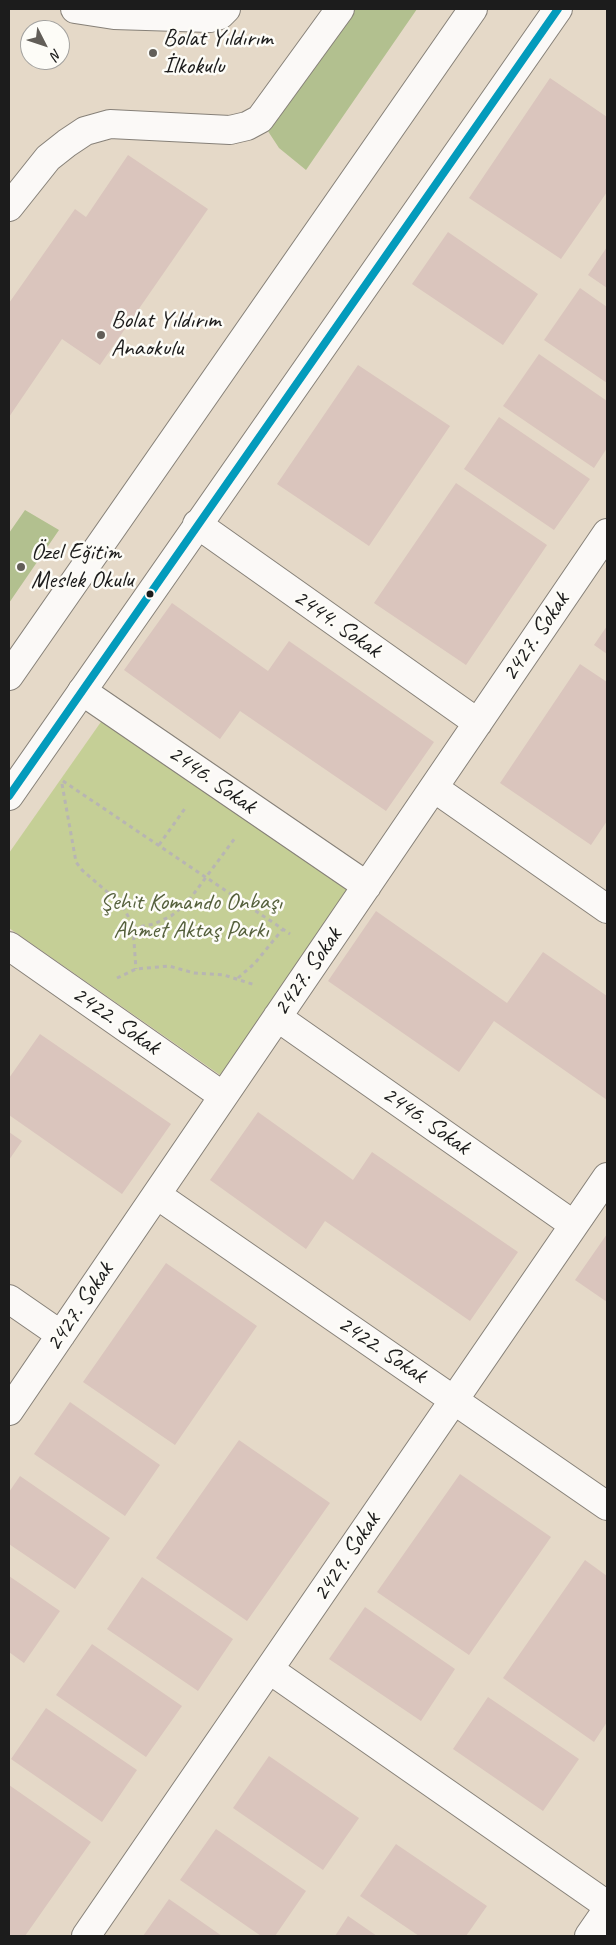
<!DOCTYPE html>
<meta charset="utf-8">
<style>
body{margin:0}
#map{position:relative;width:616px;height:1945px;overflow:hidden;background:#e5d9c8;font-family:Caveat,sans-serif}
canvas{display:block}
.frame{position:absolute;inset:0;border:10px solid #1c1c1c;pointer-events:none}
.north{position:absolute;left:20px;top:20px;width:50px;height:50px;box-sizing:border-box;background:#fdfcf7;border:1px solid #a3a29f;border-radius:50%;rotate:131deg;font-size:14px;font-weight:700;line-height:20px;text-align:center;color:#1c1c1c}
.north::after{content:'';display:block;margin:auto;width:18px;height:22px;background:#625e58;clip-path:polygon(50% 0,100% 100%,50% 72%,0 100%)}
</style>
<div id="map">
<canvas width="616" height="1945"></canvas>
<div class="frame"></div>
<div class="north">N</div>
</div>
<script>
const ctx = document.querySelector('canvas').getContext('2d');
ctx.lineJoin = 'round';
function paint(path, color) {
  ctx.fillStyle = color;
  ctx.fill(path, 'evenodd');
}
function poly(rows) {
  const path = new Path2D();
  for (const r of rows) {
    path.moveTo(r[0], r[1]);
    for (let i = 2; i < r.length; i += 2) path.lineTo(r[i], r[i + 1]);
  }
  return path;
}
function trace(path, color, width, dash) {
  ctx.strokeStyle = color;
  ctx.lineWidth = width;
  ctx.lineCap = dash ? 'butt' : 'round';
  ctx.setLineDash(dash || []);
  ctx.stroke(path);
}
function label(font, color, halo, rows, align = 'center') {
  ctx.font = font + ' Caveat,sans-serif';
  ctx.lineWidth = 5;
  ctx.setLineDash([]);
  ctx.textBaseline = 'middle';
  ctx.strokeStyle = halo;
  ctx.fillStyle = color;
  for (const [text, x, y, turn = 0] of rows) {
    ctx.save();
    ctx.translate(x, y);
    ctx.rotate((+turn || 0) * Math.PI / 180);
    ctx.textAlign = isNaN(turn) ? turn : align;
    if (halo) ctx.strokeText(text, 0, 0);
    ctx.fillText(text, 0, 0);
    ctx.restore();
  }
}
paint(poly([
 [103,719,352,890,223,1077,9,928,9,853]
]), '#c5cf96');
paint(poly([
 [340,9,417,9,306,170,279,148,260,119],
 [25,510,59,530,9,603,9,533]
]), '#b2c08f');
paint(poly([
 [550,78,607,117,607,192,561,259,469,198],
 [128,155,208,209,100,365,62,339,9,417,9,303,75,209,86,217],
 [448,232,538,294,503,345,412,284],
 [607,247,607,288,588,275],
 [580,288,607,307,607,383,544,340],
 [539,354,607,401,607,448,594,468,503,406],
 [358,365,450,426,369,546,277,484],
 [499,417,590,479,554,530,464,469],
 [456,483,547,545,466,665,374,603],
 [172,603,268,671,289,641,434,742,386,811,240,711,220,739,124,670],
 [607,626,607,654,594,645],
 [580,664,607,682,607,821,591,845,500,783],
 [376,911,507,1003,543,952,607,996,607,1100,494,1021,459,1072,328,981],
 [40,1034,171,1124,122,1194,9,1115,9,1078],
 [258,1112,353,1180,372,1152,518,1252,470,1321,325,1221,306,1249,210,1180],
 [9,1132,22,1141,9,1160],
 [607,1234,607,1302,575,1280],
 [166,1263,257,1326,175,1445,83,1382],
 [70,1402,160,1465,125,1516,34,1454],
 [239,1440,330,1503,247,1621,156,1558],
 [460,1474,551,1537,469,1655,377,1592],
 [20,1476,110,1538,75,1589,9,1544,9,1492],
 [585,1560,607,1576,607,1722,594,1742,503,1678],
 [9,1576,60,1611,24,1663,9,1652],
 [142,1577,233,1639,198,1691,107,1629],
 [365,1607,455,1669,421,1721,329,1659],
 [92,1644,182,1706,146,1757,56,1695],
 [488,1697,579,1759,543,1811,453,1749],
 [46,1708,137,1770,102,1822,11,1759],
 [269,1756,359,1818,323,1870,233,1808],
 [9,1785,91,1842,25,1936,9,1936],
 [216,1829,306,1891,275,1936,261,1936,180,1880],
 [396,1844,487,1906,466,1936,419,1936,360,1896],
 [169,1899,222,1936,143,1936],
 [348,1916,377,1936,335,1936]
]), '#dac5bd');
const minor = poly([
 [75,9,114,15,210,18,220,15,226,9],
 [9,207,48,158,67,143,85,131,110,124,230,130,247,126,260,119,340,9],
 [197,524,478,723],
 [82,691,367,886],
 [434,788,607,909],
 [9,946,223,1096],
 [277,1017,574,1225],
 [157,1195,607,1506],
 [9,1299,61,1335],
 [9,1411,607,533],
 [270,1670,607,1905],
 [86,1936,607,1177],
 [589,1936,607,1910]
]);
const major = poly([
 [9,676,473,9],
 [9,796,558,9]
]);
trace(minor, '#868078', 30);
trace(major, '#868078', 30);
trace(poly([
 [63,781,290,934],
 [62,784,76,862,82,870,121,904,128,916,133,928,136,969],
 [159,845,186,807],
 [133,928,154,924,171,916,187,903,235,838],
 [117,978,136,969,169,966,194,973,224,975,255,985],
 [238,978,255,963,282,930]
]), '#b8b5b3', 3, [4, 4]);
trace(minor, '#fbf9f7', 28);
trace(major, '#fbf9f7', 28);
trace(poly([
 [9,796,558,9]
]), '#039bbc', 8);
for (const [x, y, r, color] of [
 [153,53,5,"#625e58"],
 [101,335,5,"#625e58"],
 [21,567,5,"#625e58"],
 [150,594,4.5,"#1c1c1c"]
]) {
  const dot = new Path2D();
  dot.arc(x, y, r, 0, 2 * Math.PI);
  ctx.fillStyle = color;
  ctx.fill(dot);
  trace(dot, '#fdfcf7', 2);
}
label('24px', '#1c1c1c', '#fdfcf7', [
 ["Bolat Yıldırım",163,39],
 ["İlkokulu",163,67],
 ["Bolat Yıldırım",111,321],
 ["Anaokulu",111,349],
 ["Özel Eğitim",31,553],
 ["Meslek Okulu",31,581]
], 'left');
label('24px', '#1c1c1c', '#fdfcf7', [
 ["2444. Sokak",337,624,35],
 ["2427. Sokak",536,637,-56],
 ["2446. Sokak",212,780,35],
 ["2427. Sokak",308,972,-55],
 ["2422. Sokak",116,1021,35],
 ["2446. Sokak",426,1121,35],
 ["2427. Sokak",80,1307,-56],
 ["2422. Sokak",382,1350,34],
 ["2429. Sokak",347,1557,-56]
]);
label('24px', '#55603c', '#fdfcf7', [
 ["Şehit Komando Onbaşı",191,903],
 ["Ahmet Aktaş Parkı",191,931]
]);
</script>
